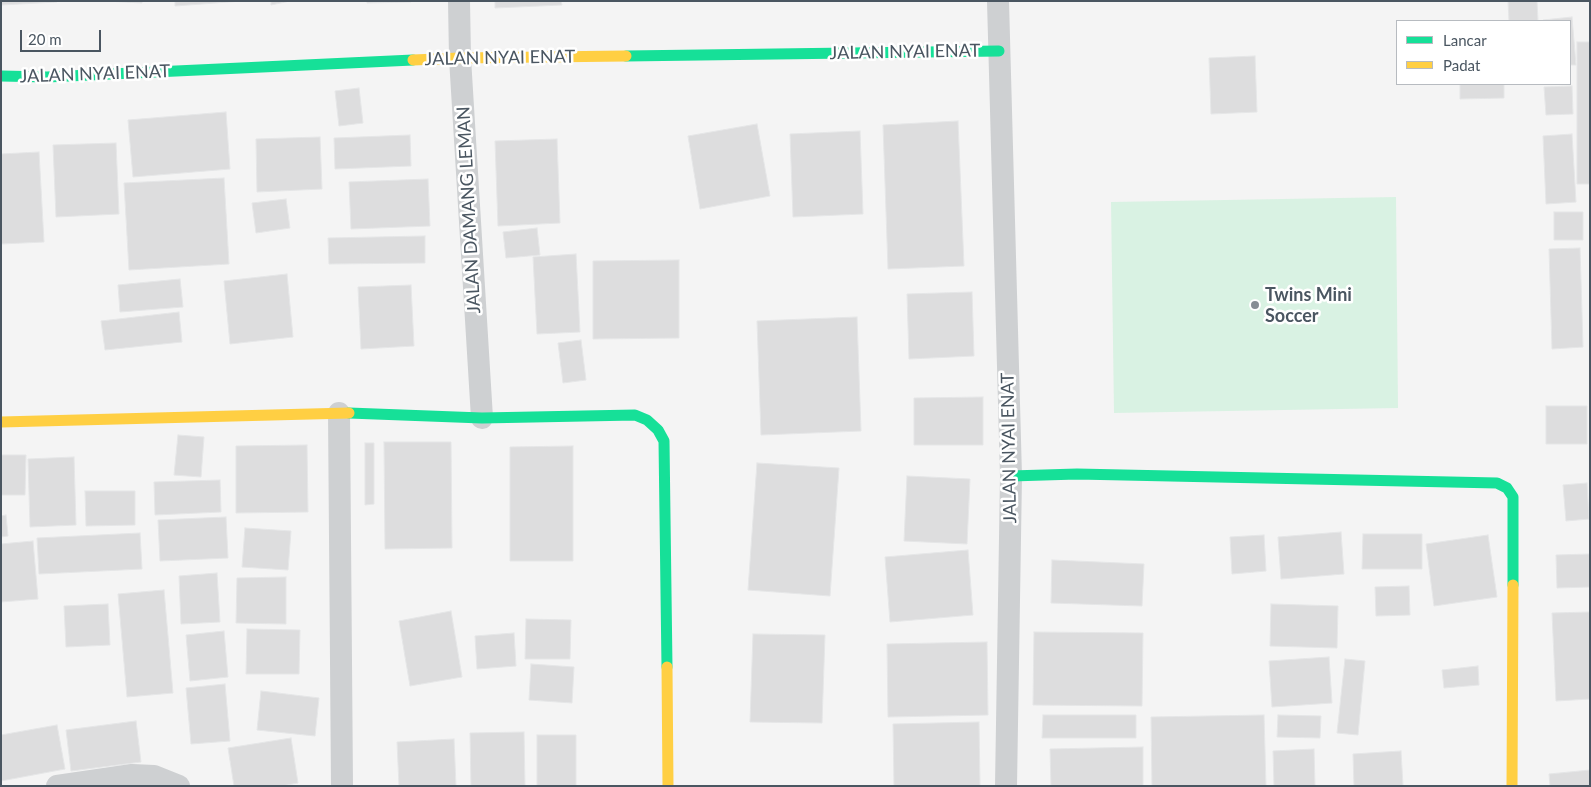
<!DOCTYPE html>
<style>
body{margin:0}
#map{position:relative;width:1591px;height:787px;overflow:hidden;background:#f4f4f4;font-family:Lato,sans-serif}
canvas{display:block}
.frame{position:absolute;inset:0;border:2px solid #4a5661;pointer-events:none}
.legend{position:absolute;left:1396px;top:20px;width:175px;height:65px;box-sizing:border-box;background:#fff;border:1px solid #b7bbc0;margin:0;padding:6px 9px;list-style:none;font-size:15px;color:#4a5661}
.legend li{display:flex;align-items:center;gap:10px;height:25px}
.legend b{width:25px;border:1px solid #b7bbc0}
.scale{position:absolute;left:20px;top:30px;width:81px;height:22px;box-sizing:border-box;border:2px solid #4a5661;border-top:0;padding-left:6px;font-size:15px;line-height:18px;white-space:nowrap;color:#4a5661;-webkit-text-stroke:4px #fff;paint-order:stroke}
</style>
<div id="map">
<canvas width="1591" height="787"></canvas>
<div class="frame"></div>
<ul class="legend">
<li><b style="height:6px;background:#16e098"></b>Lancar</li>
<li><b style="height:6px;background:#ffcf43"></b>Padat</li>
</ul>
<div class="scale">20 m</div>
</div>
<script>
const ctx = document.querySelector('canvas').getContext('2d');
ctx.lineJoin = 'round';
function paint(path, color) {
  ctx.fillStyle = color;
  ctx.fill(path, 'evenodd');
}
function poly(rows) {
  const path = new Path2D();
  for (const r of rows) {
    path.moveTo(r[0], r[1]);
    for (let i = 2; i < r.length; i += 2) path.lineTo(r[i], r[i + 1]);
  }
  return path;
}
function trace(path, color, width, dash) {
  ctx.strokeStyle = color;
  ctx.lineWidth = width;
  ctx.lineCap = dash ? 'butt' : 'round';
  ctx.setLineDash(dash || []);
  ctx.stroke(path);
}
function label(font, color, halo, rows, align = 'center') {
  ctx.font = font + ' Lato,sans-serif';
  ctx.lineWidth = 5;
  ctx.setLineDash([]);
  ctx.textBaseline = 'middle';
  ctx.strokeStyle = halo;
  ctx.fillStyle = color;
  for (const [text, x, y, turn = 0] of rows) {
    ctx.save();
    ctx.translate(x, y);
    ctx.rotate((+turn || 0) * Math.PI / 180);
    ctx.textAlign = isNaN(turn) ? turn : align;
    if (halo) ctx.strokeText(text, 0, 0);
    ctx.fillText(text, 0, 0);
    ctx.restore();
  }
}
paint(poly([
 [1396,197,1398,408,1114,413,1111,202]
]), '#d9f2e3');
const building = poly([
 [1,1,57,1,57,2,1,5,1,1],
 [106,1,142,1,142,3,106,1],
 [175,1,242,1,175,6,175,1],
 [271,1,290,1,271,5,271,1],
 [367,1,411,1,411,2,367,3,367,1],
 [495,1,561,1,562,5,495,8,495,1],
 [1508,1,1537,1,1538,21,1509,21,1508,1],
 [1572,17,1576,65,1570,65,1570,21,1543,21,1543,20,1572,17],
 [1577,42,1590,42,1590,184,1577,184,1577,42],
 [1255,56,1257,112,1211,114,1209,58,1255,56],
 [1460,84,1504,84,1504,98,1460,99,1460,84],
 [1572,86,1573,114,1546,115,1544,87,1572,86],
 [359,88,363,123,339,126,335,91,359,88],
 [226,112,230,169,133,177,128,120,226,112],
 [958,121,964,266,888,269,883,125,958,121],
 [757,124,770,196,700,209,688,136,757,124],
 [860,131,863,214,793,217,790,134,860,131],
 [1572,134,1576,202,1546,204,1543,136,1572,134],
 [410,135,411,166,335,169,334,138,410,135],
 [320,137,322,189,257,192,256,139,320,137],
 [557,139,560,223,498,226,495,141,557,139],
 [116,143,119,214,56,217,53,145,116,143],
 [39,152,44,242,1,244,1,154,39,152],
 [224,178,229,264,129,270,124,183,224,178],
 [428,179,430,226,351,229,349,182,428,179],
 [286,199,290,228,256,233,252,203,286,199],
 [1554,212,1583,212,1583,240,1554,240,1554,212],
 [537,228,540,255,506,258,503,232,537,228],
 [425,236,425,263,329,264,328,238,425,236],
 [1580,248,1583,347,1552,349,1549,249,1580,248],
 [576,254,580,332,537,334,533,257,576,254],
 [679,260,679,338,593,339,593,261,679,260],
 [287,274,293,337,230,344,224,281,287,274],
 [180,279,183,307,120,312,118,285,180,279],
 [411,285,414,346,361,349,358,287,411,285],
 [972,292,974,356,909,359,907,294,972,292],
 [179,312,182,342,105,350,101,321,179,312],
 [857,317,861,431,761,435,757,321,857,317],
 [581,340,586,380,563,383,558,343,581,340],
 [983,397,983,445,914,445,914,398,983,397],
 [1546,406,1587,406,1587,444,1546,444,1546,406],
 [178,435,204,437,201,477,174,475,178,435],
 [384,442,451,442,452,548,385,549,384,442],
 [365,443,374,443,374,504,365,505,365,443],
 [307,445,308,512,236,513,236,446,307,445],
 [573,446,573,561,510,561,510,447,573,446],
 [1,455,26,455,25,495,1,495,1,455],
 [74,457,76,525,30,527,28,459,74,457],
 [757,463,839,468,830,596,748,590,757,463],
 [907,476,970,479,967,544,904,541,907,476],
 [220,480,221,512,155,515,154,482,220,480],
 [1587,483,1589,519,1566,521,1563,485,1587,483],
 [85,491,135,491,135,525,86,526,85,491],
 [6,515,8,536,1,537,1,516,6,515],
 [226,517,228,558,160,561,158,520,226,517],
 [245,528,291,531,288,570,242,567,245,528],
 [1341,532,1344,574,1281,579,1278,537,1341,532],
 [140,533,142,569,39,574,37,538,140,533],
 [1363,534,1422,534,1422,569,1362,569,1363,534],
 [1264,535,1266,571,1232,574,1230,537,1264,535],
 [1488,535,1497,597,1434,606,1426,544,1488,535],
 [33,541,38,599,1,602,1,544,33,541],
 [968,550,973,615,890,622,885,557,968,550],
 [1590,554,1590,587,1557,588,1556,555,1590,554],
 [1052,560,1144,564,1142,606,1051,603,1052,560],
 [217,573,220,622,181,624,179,576,217,573],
 [286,577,286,624,236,623,237,578,286,577],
 [1409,586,1410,615,1376,616,1375,587,1409,586],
 [164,590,173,693,127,697,118,594,164,590],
 [108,604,110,645,66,647,64,606,108,604],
 [1271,604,1338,606,1337,648,1270,646,1271,604],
 [451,611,462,677,410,686,399,621,451,611],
 [1590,612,1590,699,1556,701,1552,613,1590,612],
 [526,619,571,620,570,659,525,659,526,619],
 [247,629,300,630,299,674,246,674,247,629],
 [224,631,228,677,190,681,186,635,224,631],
 [1034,632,1143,633,1142,706,1033,705,1034,632],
 [514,633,516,666,477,669,475,636,514,633],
 [753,634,825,635,822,723,750,722,753,634],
 [987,642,988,715,888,717,887,644,987,642],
 [1329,657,1332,703,1272,707,1269,661,1329,657],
 [1345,659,1365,661,1358,735,1337,733,1345,659],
 [531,664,574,667,572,703,529,700,531,664],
 [1478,666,1479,685,1444,688,1442,670,1478,666],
 [225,684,230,741,191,744,186,688,225,684],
 [261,691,319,698,315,736,257,730,261,691],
 [1043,715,1136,715,1136,738,1042,738,1043,715],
 [1264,715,1266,786,1152,786,1151,717,1264,715],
 [1278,715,1321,716,1320,738,1277,737,1278,715],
 [136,721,141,762,71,771,66,730,136,721],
 [979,722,980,786,894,786,893,724,979,722],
 [57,725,65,769,1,781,1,735,57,725],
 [524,732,525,786,471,786,470,733,524,732],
 [537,735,576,735,576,786,537,786,537,735],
 [291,738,298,783,282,786,234,786,228,748,291,738],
 [454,739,456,786,399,786,397,742,454,739],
 [1143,747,1143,786,1051,786,1050,749,1143,747],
 [1314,749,1315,786,1274,786,1273,751,1314,749],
 [1401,751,1403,786,1354,786,1353,754,1401,751],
 [1590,770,1590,786,1550,786,1549,774,1590,770]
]);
paint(building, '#ddddde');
trace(building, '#e5e6e7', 1);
trace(poly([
 [459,1,460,58,482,418],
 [998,1,1011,476,1006,786],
 [339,413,342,786],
 [57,786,132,775,154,776,179,786]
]), '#ced0d2', 22);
trace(poly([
 [626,56,999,51],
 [1,76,47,77,413,60],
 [349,413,482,418,635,415,647,420,658,430,664,441,667,667],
 [1011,476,1077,474,1497,483,1507,488,1513,497,1513,585]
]), '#16e098', 11);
trace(poly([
 [413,60,460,58,626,56],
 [1,422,349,413],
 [667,667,668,786],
 [1512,786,1513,585]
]), '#ffcf43', 11);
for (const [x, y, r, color] of [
 [1255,305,5,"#868d94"]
]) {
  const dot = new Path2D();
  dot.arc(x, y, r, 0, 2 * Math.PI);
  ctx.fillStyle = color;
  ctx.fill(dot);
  trace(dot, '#fff', 2);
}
label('18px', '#4a5661', '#fff', [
 ["JALAN NYAI ENAT",905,52,-1],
 ["JALAN NYAI ENAT",500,58,-1],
 ["JALAN NYAI ENAT",95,74,-2],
 ["JALAN DAMANG LEMAN",469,210,-93],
 ["JALAN NYAI ENAT",1009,448,-91]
]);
label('bold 18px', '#4a5661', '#fff', [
 ["Twins Mini",1265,295],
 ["Soccer",1265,316]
], 'left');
</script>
